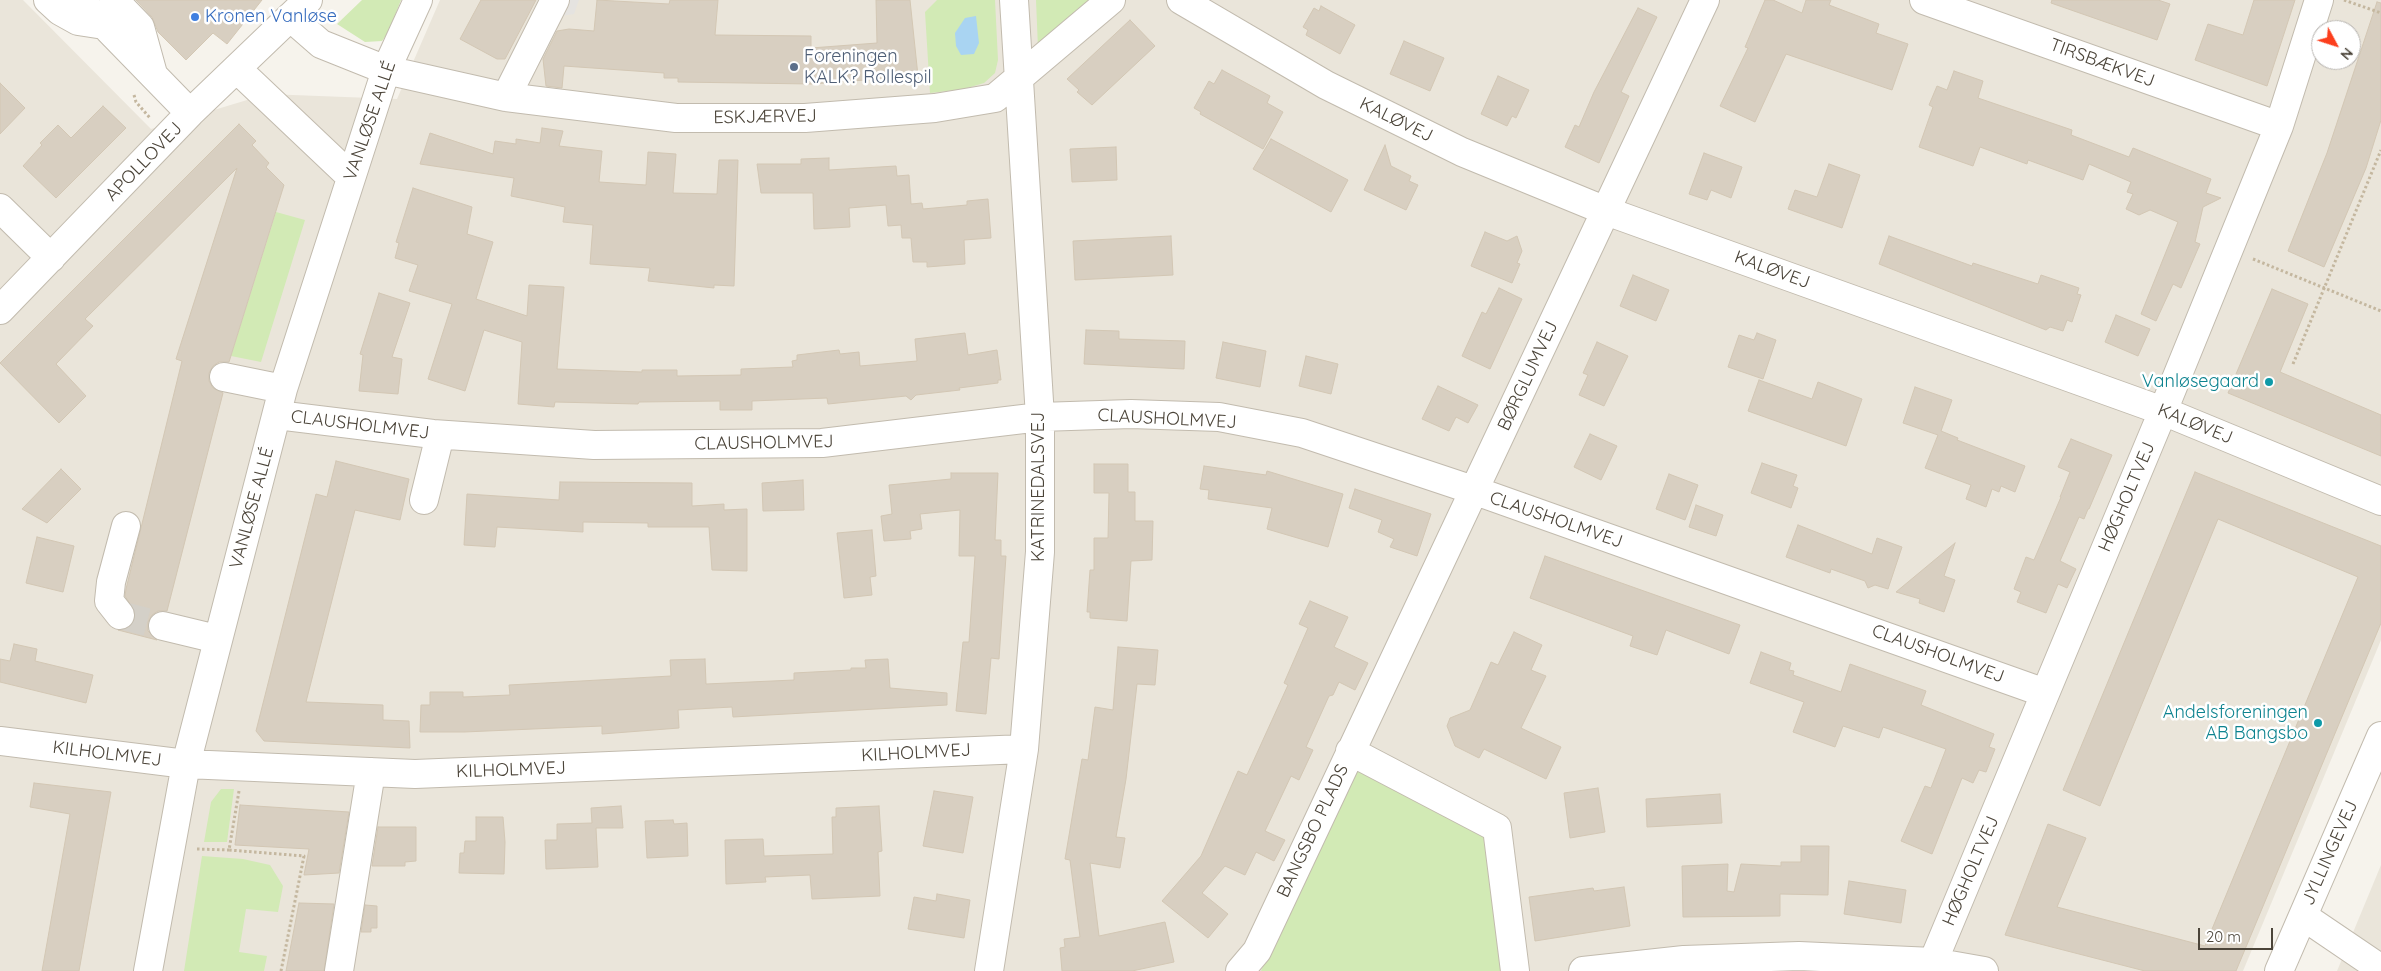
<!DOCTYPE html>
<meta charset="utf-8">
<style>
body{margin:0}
#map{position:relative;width:2381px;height:971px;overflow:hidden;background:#f6f3ec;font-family:Quicksand,sans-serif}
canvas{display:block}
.north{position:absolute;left:2311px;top:20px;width:50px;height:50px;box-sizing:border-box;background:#fff;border:1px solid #b7b4b0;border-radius:50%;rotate:130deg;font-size:14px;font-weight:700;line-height:20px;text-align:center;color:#4b4439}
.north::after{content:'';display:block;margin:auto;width:18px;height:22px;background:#fc3f1d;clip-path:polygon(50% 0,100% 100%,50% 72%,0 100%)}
.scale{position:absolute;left:2198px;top:928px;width:75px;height:22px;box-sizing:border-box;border:2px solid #4b4439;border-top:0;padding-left:6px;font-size:15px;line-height:18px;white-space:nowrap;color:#4b4439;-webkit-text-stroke:4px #fff;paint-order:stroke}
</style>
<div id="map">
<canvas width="2381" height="971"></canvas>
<div class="north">N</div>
<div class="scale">20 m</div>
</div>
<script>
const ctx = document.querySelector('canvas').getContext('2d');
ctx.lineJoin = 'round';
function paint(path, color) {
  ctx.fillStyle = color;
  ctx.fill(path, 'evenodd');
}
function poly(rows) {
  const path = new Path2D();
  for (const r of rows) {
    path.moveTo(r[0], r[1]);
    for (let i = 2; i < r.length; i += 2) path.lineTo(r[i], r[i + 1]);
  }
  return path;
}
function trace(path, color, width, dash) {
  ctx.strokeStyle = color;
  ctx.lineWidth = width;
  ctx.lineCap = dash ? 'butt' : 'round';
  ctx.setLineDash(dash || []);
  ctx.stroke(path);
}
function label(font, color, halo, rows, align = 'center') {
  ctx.font = font + ' Quicksand,sans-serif';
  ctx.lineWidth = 5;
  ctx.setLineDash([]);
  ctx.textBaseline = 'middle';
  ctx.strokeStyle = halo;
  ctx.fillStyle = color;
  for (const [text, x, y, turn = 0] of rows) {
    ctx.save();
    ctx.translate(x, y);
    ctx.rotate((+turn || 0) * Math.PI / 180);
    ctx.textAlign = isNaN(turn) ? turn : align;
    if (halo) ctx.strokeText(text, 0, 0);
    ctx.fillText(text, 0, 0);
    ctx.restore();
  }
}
paint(poly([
 [0,0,23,0,151,129,267,94,397,99,440,0,2381,0,2381,640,2243,971,0,971],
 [2321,30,2351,30,2351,60,2321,60],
 [2381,865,2381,971,2337,971]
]), '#eae5da');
paint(poly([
 [362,0,401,0,388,33,382,41,365,42,337,24],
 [937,0,995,0,998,60,995,73,984,83,964,89,930,93,925,12],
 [1036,0,1092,0,1038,48],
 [276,212,305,220,261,362,231,356],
 [1355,768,1491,832,1508,971,1261,971],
 [221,789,234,789,227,842,204,842,211,802],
 [202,856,243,859,270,865,283,886,278,912,246,909,239,952,267,956,264,971,184,971]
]), '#d2eab5');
paint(poly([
 [561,0,579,0,574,14,554,17]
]), '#e5e3e0');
paint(poly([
 [976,16,979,43,974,54,961,55,956,46,955,33,965,18]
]), '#a9d4f2');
const building = poly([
 [136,0,262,0,227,44,213,33,186,60,158,32,152,17,136,0],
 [481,0,536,0,505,59,497,59,460,39,481,0],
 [597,0,669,4,670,0,718,0,715,35,811,36,811,48,877,43,876,0,910,0,918,76,812,84,678,82,678,78,664,78,664,73,564,66,562,88,546,86,543,59,557,31,569,29,594,31,597,0],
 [1765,0,1773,0,1802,13,1806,0,1831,0,1829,5,1879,24,1876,33,1908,44,1892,90,1786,54,1755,122,1720,106,1748,48,1745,47,1765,0],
 [2052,0,2158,0,2170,4,2157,40,2051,3,2052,0],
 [2254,0,2295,0,2267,86,2195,60,2208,24,2243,35,2254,0],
 [2377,2,2381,3,2381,120,2366,168,2324,267,2288,251,2327,153,2377,2],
 [1321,6,1355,25,1340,54,1306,35,1308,30,1303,27,1314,8,1319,11,1321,6],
 [1638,8,1657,17,1621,92,1629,96,1599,163,1565,147,1575,125,1579,127,1594,92,1638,8],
 [1130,20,1155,46,1092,105,1077,92,1079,90,1067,79,1130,20],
 [1404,41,1444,58,1430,91,1390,74,1404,41],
 [1222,70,1270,96,1267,103,1283,112,1263,149,1200,114,1201,112,1194,108,1209,81,1214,84,1222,70],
 [1954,71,1983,81,1978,98,2072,130,2071,135,2129,157,2133,148,2211,179,2206,193,2221,198,2203,207,2195,242,2200,244,2181,288,2173,284,2156,321,2141,314,2178,222,2150,210,2139,215,2126,209,2133,194,2127,192,2131,182,2089,164,2083,180,2028,160,2027,164,1980,147,1973,166,1919,147,1933,107,1929,105,1937,86,1947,90,1954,71],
 [1498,76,1529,90,1516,118,1512,116,1507,126,1481,114,1498,76],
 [0,83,25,108,0,134,0,83],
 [103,106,126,128,56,198,23,166,42,145,40,143,58,125,71,138,103,106],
 [239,124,256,141,252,145,269,163,266,167,284,185,229,362,219,362,213,366,209,373,209,381,213,388,223,393,167,611,158,611,152,615,148,622,148,631,157,640,118,630,129,628,135,620,135,612,125,596,126,589,182,361,176,359,237,168,85,319,93,326,56,364,86,396,59,423,0,363,239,124],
 [542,128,563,131,559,146,602,151,599,182,646,185,648,152,676,154,673,193,717,194,719,160,738,160,734,286,714,285,714,288,648,281,650,268,590,264,593,225,563,222,565,207,511,196,514,178,420,164,430,133,493,154,495,141,516,144,516,139,540,143,542,128],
 [1271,139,1348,180,1331,212,1253,169,1271,139],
 [1385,145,1391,166,1411,176,1409,181,1418,185,1406,210,1364,190,1385,145],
 [1116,147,1117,180,1072,182,1070,149,1116,147],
 [1704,153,1742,167,1731,198,1711,190,1707,200,1689,194,1704,153],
 [829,158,829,170,896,166,897,176,909,175,911,204,922,203,923,209,967,205,967,201,988,199,991,238,964,240,965,264,927,267,927,262,913,262,911,238,902,238,901,225,888,226,886,205,849,208,850,227,814,229,813,193,761,193,757,164,801,164,801,159,829,158],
 [1829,164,1860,175,1842,228,1788,209,1795,190,1817,197,1829,164],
 [413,188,472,207,467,234,493,242,476,299,527,316,529,285,564,287,557,369,642,372,642,370,677,370,677,376,741,375,741,369,793,367,792,361,797,360,797,355,839,350,840,354,859,352,860,366,917,361,915,339,965,333,968,355,997,350,1001,380,998,380,998,383,959,388,960,390,916,395,911,400,906,396,828,404,827,398,752,401,752,410,720,410,720,401,639,402,638,404,555,402,554,407,518,404,522,342,484,330,465,391,428,379,452,304,409,291,418,265,395,258,399,243,396,242,413,188],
 [1485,232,1507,241,1517,236,1522,251,1517,263,1520,264,1512,283,1471,266,1485,232],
 [1171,236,1173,275,1075,280,1073,241,1171,236],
 [1889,236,1972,266,1973,263,2038,284,2041,275,2079,288,2077,294,2081,295,2072,322,2067,320,2063,331,2050,327,2046,330,1879,264,1889,236],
 [1633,275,1669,290,1656,321,1620,306,1633,275],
 [1499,288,1522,299,1490,369,1462,356,1482,312,1486,314,1499,288],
 [2272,289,2308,304,2280,372,2381,415,2381,456,2228,393,2272,289],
 [379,293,410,303,392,357,402,359,398,394,359,391,363,355,360,354,379,293],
 [2116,315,2150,329,2138,356,2105,342,2116,315],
 [1086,330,1119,331,1119,339,1185,341,1184,369,1084,364,1086,330],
 [1757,333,1776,340,1763,379,1728,367,1739,335,1754,340,1757,333],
 [1223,342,1266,351,1260,387,1216,378,1223,342],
 [1597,342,1628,356,1604,406,1579,395,1588,375,1583,373,1597,342],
 [1306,356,1338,364,1331,394,1299,386,1306,356],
 [1759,380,1812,399,1818,382,1862,399,1846,446,1748,411,1759,380],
 [1438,386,1478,405,1468,423,1456,417,1449,431,1422,419,1438,386],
 [1915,387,1952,400,1941,431,1958,438,1957,440,2025,466,2015,492,2001,486,1999,492,1992,489,1986,507,1966,499,1971,485,1925,468,1938,435,1903,423,1915,387],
 [1590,434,1617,446,1601,480,1574,467,1590,434],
 [2071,439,2112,455,2089,509,2088,509,2084,519,2079,517,2060,561,2076,569,2067,588,2058,584,2046,613,2017,602,2021,592,2014,589,2026,557,2034,560,2061,497,2060,497,2070,472,2058,467,2071,439],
 [336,461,409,479,400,520,355,510,306,702,383,705,383,720,409,721,410,748,264,741,256,731,316,494,327,497,336,461],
 [1762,463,1797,475,1793,486,1798,488,1791,508,1751,493,1762,463],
 [1094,464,1128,464,1128,492,1135,492,1135,521,1153,521,1152,560,1131,561,1127,621,1090,618,1090,612,1087,612,1090,570,1094,570,1094,538,1108,538,1109,493,1094,493,1094,464],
 [1204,466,1266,475,1267,471,1343,494,1328,547,1267,529,1272,508,1208,499,1209,490,1200,489,1204,466],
 [61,469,81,489,47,523,22,509,61,469],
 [2195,472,2381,546,2381,623,2236,971,2145,971,2005,935,2048,824,2086,838,2057,907,2205,946,2358,577,2218,519,2100,806,2063,790,2195,472],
 [951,473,998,473,995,540,1001,540,1001,556,1006,556,999,659,991,658,986,714,956,711,963,642,969,642,975,556,959,556,960,510,920,514,922,529,910,531,911,539,884,541,881,516,892,514,889,485,951,479,951,473],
 [1669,474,1698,485,1685,520,1656,509,1669,474],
 [803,480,804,510,763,511,762,483,803,480],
 [560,482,692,483,692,506,724,504,724,510,747,509,747,571,712,570,709,527,648,527,648,523,583,522,583,532,497,527,495,547,464,545,467,494,559,500,560,482],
 [1355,489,1431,514,1417,556,1390,547,1394,539,1378,532,1382,520,1349,508,1355,489],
 [1696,505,1723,515,1716,536,1689,527,1696,505],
 [1798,525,1872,554,1877,538,1902,547,1888,589,1875,585,1868,588,1865,581,1831,569,1830,573,1786,557,1798,525],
 [872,530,876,576,870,577,872,595,844,598,837,533,872,530],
 [37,537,74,546,63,592,26,583,37,537],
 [1955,543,1944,576,1955,580,1944,612,1919,603,1920,599,1896,592,1955,543],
 [1545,556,1740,625,1729,654,1666,630,1657,655,1630,646,1633,636,1530,598,1545,556],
 [1310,601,1348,617,1334,647,1368,663,1355,690,1339,682,1333,695,1329,696,1306,747,1313,750,1299,780,1291,776,1265,831,1285,840,1274,861,1256,852,1245,875,1225,866,1202,893,1228,914,1208,938,1162,901,1201,856,1238,771,1247,775,1288,685,1284,683,1308,628,1299,624,1310,601],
 [1514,632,1542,645,1531,670,1546,676,1521,728,1561,747,1546,779,1484,749,1479,758,1455,746,1447,726,1450,718,1470,710,1491,662,1498,665,1514,632],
 [14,644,37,649,35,661,93,675,86,703,0,682,0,659,10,661,14,644],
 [1118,647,1158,650,1155,685,1137,684,1126,779,1116,837,1125,838,1120,868,1090,863,1099,936,1165,922,1174,962,1132,971,1062,971,1060,948,1065,947,1064,939,1080,937,1070,860,1065,859,1082,759,1088,760,1095,707,1113,710,1118,647],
 [1761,652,1791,663,1789,670,1794,671,1793,675,1841,692,1850,664,1926,691,1921,705,1994,734,1989,747,1995,749,1986,772,1979,770,1973,783,1962,778,1932,854,1901,841,1925,786,1931,788,1946,749,1883,727,1879,738,1843,726,1835,747,1793,732,1804,702,1750,683,1761,652],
 [705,659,706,684,794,680,794,673,851,670,851,668,866,668,865,660,888,659,890,688,947,693,947,705,733,717,732,707,678,710,679,728,602,734,602,726,464,732,420,732,421,705,430,705,430,692,463,692,463,697,510,695,509,685,671,676,670,660,705,659],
 [34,783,111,792,79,971,42,971,70,814,30,807,34,783],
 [1598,788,1605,832,1570,838,1564,793,1598,788],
 [934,791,973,797,963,853,923,846,934,791],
 [1720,794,1722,823,1647,827,1646,799,1720,794],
 [240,805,349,812,339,873,304,875,309,849,235,845,240,805],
 [621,806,623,828,596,828,598,867,546,869,545,840,557,840,557,824,592,823,591,808,621,806],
 [879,806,882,851,878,852,880,896,812,899,810,875,765,877,766,882,726,884,725,840,763,839,764,856,833,854,832,817,836,817,836,808,879,806],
 [476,817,503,817,505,842,504,874,459,873,460,853,464,853,465,841,476,841,476,817],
 [673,820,674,824,687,823,688,856,647,858,645,821,673,820],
 [378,827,416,827,416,861,405,862,405,866,372,866,378,827],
 [1801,846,1829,846,1828,895,1780,894,1780,916,1683,917,1682,866,1728,864,1727,891,1734,892,1741,864,1781,866,1781,862,1801,862,1801,846],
 [1849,881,1906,890,1901,923,1844,914,1849,881],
 [1624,887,1630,926,1535,941,1529,897,1593,888,1594,891,1624,887],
 [937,894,970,900,964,938,908,929,914,897,936,901,937,894],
 [299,903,334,904,324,971,286,971,299,903],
 [365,905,377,906,377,928,371,928,371,932,361,932,365,905]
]);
paint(building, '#d8cfc1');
trace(building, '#d3c7b4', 1);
trace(poly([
 [120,615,163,626]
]), '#d4d0c8', 28, [28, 14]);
const minor = poly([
 [48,0,60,11,78,21,104,25],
 [80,0,190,113],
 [114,0,140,27,153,74],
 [1181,0,1326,85,1462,152,1606,211,2163,411,2381,501],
 [1924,0,2279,126],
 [290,17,321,44,386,70,506,97,676,118,805,118,935,108,995,98,1111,0],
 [237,69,351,177],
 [506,97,555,0],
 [0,208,51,258],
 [0,310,190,113,308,0],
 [224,377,283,389],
 [277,415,433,434,594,445,822,443,1040,417,1131,414,1219,417,1302,433,1473,490,2045,693],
 [424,500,440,435],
 [120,615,109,601,111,582,126,526],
 [163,626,217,639],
 [0,741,186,764,415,774,1024,749],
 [1350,751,1497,828,1515,971],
 [2303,916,2381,969],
 [1933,962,2163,411,2279,126,2319,0],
 [148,971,186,764,283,389,386,70,418,0],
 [339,971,371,772],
 [989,971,1024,749,1040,552,1040,417,1014,0],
 [1240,971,1257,951,1705,0],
 [1583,971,1684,960,1799,956,1933,962,1984,971],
 [2279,971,2381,736]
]);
trace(minor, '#c2bbae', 30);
trace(poly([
 [2344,0,2381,13],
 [134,95,136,102,150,118],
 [2253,259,2381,311],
 [2293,364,2381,150],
 [239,791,229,850,304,856,281,971],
 [197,849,229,850]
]), '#c4b79f', 3, [2.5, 2.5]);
trace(minor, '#fff', 28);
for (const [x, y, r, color] of [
 [195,17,5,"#3f7fe0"],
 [794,67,5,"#5c6f8a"],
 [2269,382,5,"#0f9aa8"],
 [2318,723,5,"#0f9aa8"]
]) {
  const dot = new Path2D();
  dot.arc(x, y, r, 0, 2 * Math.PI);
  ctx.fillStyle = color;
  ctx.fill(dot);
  trace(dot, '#fff', 2);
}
label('18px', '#366cbe', '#fff', [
 ["Kronen Vanløse",205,17]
], 'left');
label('18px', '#4e5e75', '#fff', [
 ["Foreningen",804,57],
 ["KALK? Rollespil",804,78]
], 'left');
label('18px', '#4b4439', '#fff', [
 ["TIRSBÆKVEJ",2102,63,20],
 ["ESKJÆRVEJ",765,117,-1],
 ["KALØVEJ",1396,120,26],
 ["VANLØSE ALLÉ",370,121,-71],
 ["APOLLOVEJ",144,162,-46],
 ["KALØVEJ",1772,270,20],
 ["BØRGLUMVEJ",1528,376,-65],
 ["CLAUSHOLMVEJ",1167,419,3],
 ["KALØVEJ",2195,424,22],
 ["CLAUSHOLMVEJ",360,425,7],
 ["CLAUSHOLMVEJ",764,443,-1],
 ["KATRINEDALSVEJ",1039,487,-90],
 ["HØGHOLTVEJ",2127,497,-67],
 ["VANLØSE ALLÉ",252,508,-75],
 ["CLAUSHOLMVEJ",1556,520,19],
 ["CLAUSHOLMVEJ",1938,654,20],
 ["KILHOLMVEJ",916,753,-3],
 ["KILHOLMVEJ",107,754,7],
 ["KILHOLMVEJ",511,770,-2],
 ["BANGSBO PLADS",1313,831,-65],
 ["JYLLINGEVEJ",2330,853,-66],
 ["HØGHOLTVEJ",1971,871,-67]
]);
label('18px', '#0d838f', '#fff', [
 ["Vanløsegaard",2259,382],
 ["Andelsforeningen",2308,713],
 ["AB Bangsbo",2308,734]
], 'right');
</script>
